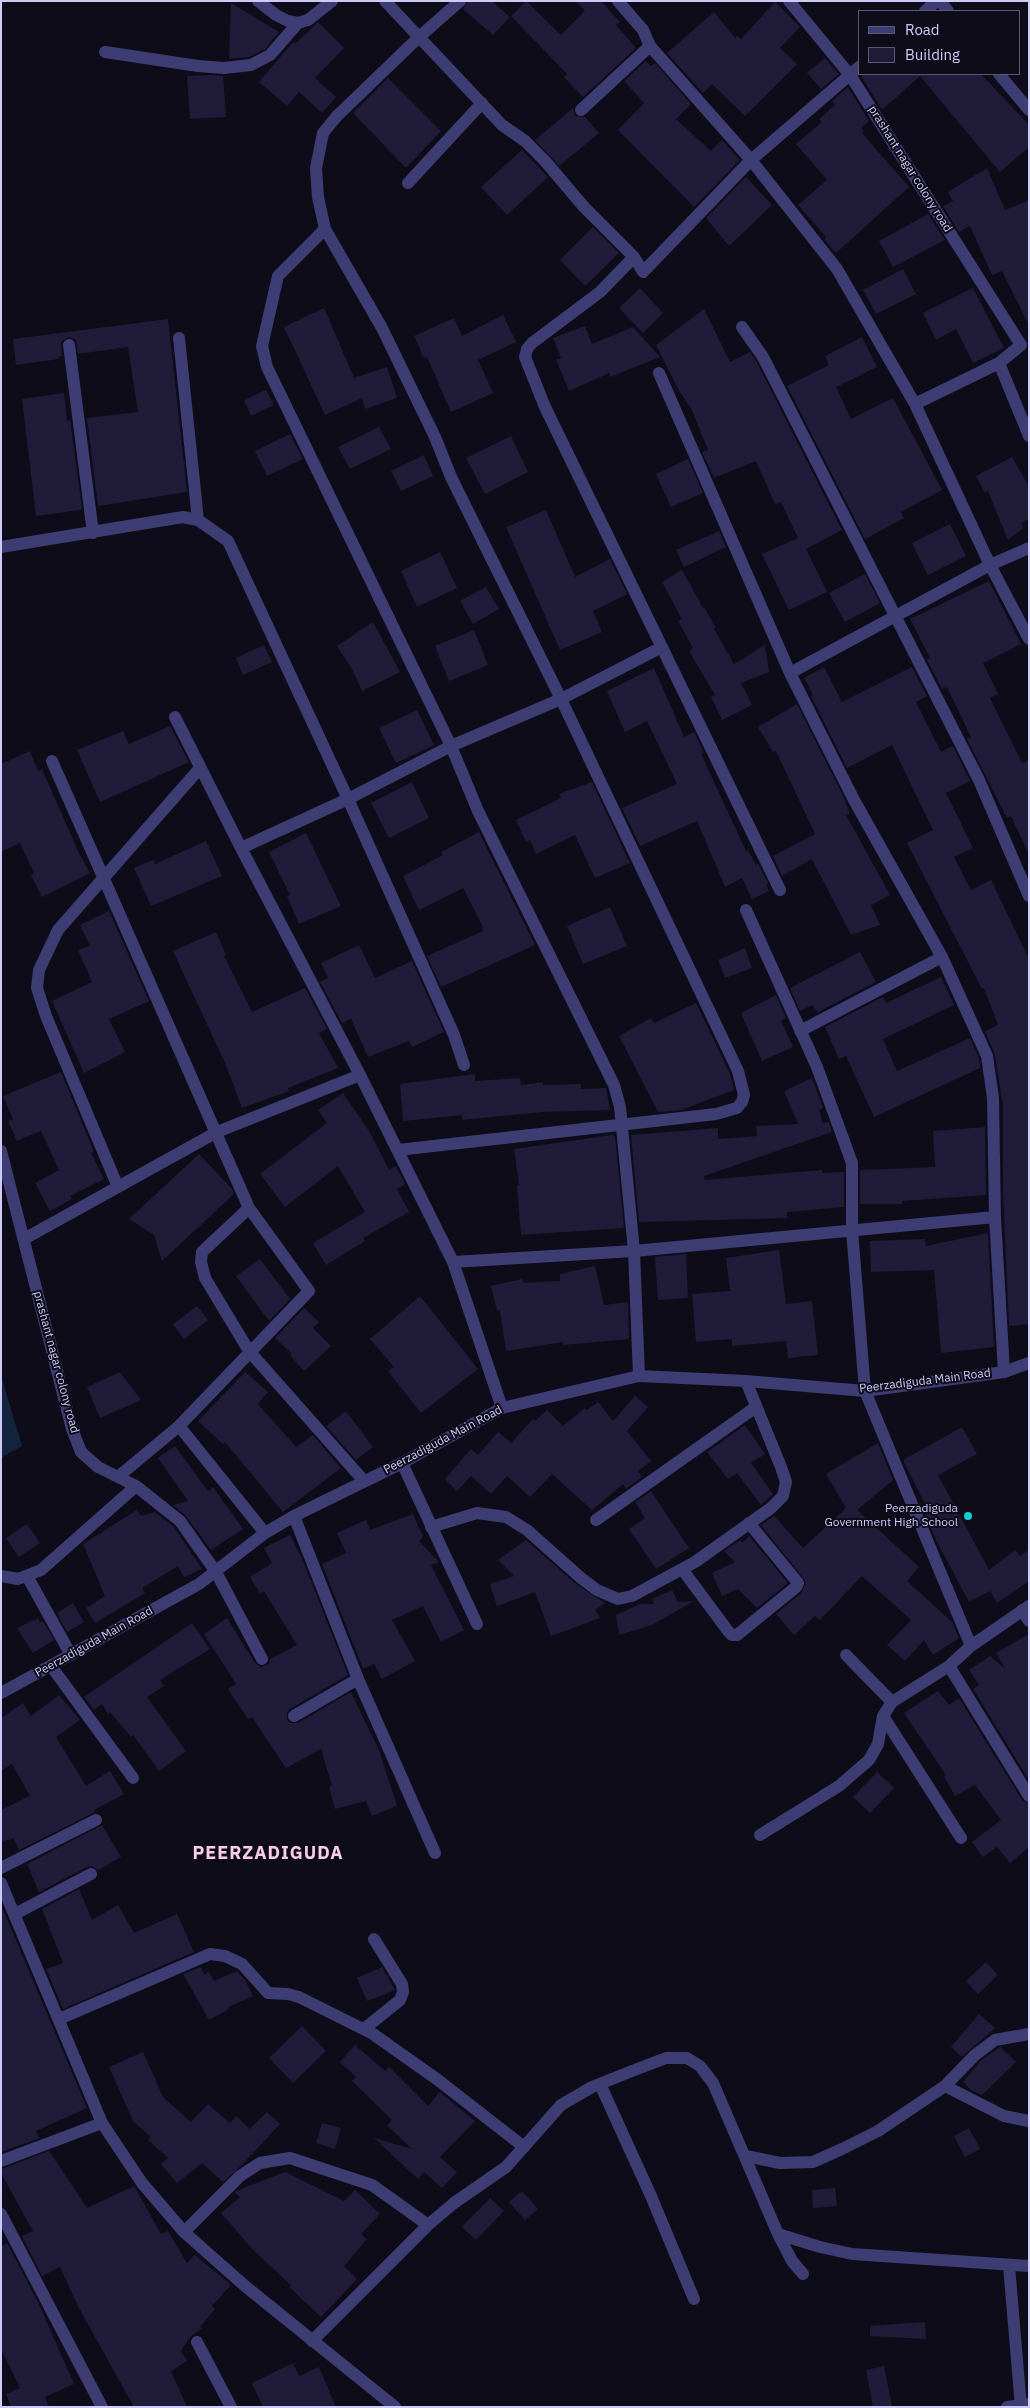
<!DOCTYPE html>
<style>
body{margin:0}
#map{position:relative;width:1030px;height:2408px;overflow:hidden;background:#0e0c19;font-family:"IBM Plex Sans",sans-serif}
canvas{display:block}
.frame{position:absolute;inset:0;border:2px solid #cecbf9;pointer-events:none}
.legend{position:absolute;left:858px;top:10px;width:162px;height:65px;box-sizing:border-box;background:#0e0c19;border:1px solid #5b5873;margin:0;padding:6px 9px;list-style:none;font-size:15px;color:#cecbf9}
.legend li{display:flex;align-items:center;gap:10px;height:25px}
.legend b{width:25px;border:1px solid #5b5873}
</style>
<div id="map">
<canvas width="1030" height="2408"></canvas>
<div class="frame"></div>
<ul class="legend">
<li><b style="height:6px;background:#3d3c73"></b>Road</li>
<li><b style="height:14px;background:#201b38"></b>Building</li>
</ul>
</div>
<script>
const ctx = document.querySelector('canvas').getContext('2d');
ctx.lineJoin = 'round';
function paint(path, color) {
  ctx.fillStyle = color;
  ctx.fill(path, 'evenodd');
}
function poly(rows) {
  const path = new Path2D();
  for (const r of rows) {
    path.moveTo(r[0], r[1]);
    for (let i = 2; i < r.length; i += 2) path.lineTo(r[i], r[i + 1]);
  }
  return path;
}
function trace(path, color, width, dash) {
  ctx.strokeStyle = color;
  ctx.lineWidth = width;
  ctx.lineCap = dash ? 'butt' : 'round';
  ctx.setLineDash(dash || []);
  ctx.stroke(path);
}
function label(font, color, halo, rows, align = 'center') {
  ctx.font = font + ' "IBM Plex Sans",sans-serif';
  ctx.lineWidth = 4;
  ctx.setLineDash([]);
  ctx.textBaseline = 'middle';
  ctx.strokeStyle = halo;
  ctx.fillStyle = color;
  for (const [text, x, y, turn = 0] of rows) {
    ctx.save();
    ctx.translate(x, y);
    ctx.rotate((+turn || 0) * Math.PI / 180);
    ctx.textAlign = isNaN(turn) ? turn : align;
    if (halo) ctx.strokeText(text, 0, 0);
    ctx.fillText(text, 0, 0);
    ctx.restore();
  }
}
paint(poly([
 [1,1376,22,1446,1,1458]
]), '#12253d');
paint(poly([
 [468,1,492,1,510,17,493,35,463,9],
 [526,1,561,35,585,11,576,1,601,1,620,22,616,25,636,48,583,97,564,77,567,74,511,16],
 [775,2,800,27,780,48,797,64,745,116,712,84,703,93,667,53,714,12,735,38,737,36,741,39],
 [231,3,279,32,265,49,249,57,229,59],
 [318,22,344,48,315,78,336,97,322,113,299,92,287,106,259,82,293,42,295,44],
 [825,58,839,74,821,89,807,73],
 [646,61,651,66,655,63,691,104,676,119,711,151,722,140,740,160,694,207,618,130,644,103,624,81],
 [864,74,981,74,1029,125,1029,147,1000,172,920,76,882,110,861,76],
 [209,75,223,76,226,117,190,119,187,76],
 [388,78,441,131,406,168,353,113],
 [848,87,869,121,861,128,864,131,862,133,909,187,836,253,824,239,826,237,798,205,827,180,796,144,822,122,819,119,835,105,832,101],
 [573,108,575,116,585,117,599,133,559,166,535,140],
 [522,150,548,177,507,215,481,187],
 [987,168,1005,210,1029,200,1029,325,1002,271,992,275,970,226,959,232,943,206,953,201,948,192],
 [746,177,772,205,729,246,706,218],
 [928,214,945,240,893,267,879,241],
 [593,227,619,253,585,286,560,260],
 [903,269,916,294,876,314,863,290],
 [640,288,663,313,643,333,619,308],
 [973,288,1004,348,973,363,956,329,936,340,923,313],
 [324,308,354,378,387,367,397,398,365,409,362,398,325,415,284,327],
 [704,309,730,362,750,352,756,361,842,530,806,549,827,592,789,610,762,554,798,538,781,502,775,504,756,461,714,478,702,452,708,450,692,410,678,389,656,345],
 [503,315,516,342,478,360,493,393,451,412,427,357,424,358,414,336,454,318,462,336],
 [168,319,187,492,98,506,87,418,138,412,128,347,78,354,76,340,68,337,61,342,62,356,58,357,59,359,16,365,13,339],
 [585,326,592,344,633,327,660,357,610,377,609,373,569,391,556,360,561,358,553,338],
 [862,337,877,367,836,387,851,419,893,398,942,490,901,512,904,518,865,539,787,386,829,365,825,356],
 [266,390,274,405,251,416,244,400],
 [64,393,67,421,70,420,82,508,80,510,36,516,22,399],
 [379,427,391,449,350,469,338,447],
 [290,434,303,459,267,476,255,451],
 [511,436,528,472,485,494,466,458],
 [424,455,433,476,401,491,391,471],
 [1012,457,1029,487,1029,519,1021,523,1023,528,1008,540,988,491,985,493,976,476],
 [688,459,703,493,671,507,656,474],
 [546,510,575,577,610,559,627,594,593,611,602,632,560,650,506,527],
 [950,524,966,556,928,575,912,543],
 [719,531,726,547,684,567,676,550],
 [440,552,457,588,417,607,401,571],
 [682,570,703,608,704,607,716,628,714,629,734,664,765,645,769,672,741,683,752,705,722,720,711,697,715,695,689,651,693,648,678,621,682,619,662,582],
 [865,574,880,603,845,622,829,593],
 [989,581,1021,644,983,663,998,694,990,698,1022,763,1029,760,1029,854,1011,816,1007,818,967,739,971,737,947,687,942,689,927,660,930,658,910,619],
 [486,587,499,609,473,624,460,601],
 [373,622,400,672,362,691,352,669,337,646],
 [474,630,488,665,449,681,435,646],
 [264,645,272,662,243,675,236,658],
 [824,667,842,702,912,667,927,696,916,702,941,752,953,746,970,781,946,793,973,848,954,857,971,890,991,880,1029,959,1029,1324,1009,1326,1003,1193,1003,1107,995,1055,985,1031,998,1025,984,988,982,989,907,843,933,830,892,745,847,768,811,696,813,695,804,678],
 [654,668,684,737,694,732,704,753,701,754,746,851,748,850,756,865,758,864,768,883,766,885,769,891,752,899,742,878,725,887,697,821,640,846,622,808,677,784,647,721,625,732,607,691],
 [797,704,843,796,850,814,846,815,890,895,871,905,880,925,851,935,812,859,782,876,773,856,815,834,776,751,773,752,758,727],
 [417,710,434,745,396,763,379,728],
 [170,726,189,762,100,802,77,750,123,731,129,744],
 [30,751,38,771,42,769,78,851,90,873,42,897,31,875,34,873,20,843,1,852,1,764],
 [412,782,429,818,389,838,371,803],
 [592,782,630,863,595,878,575,835,536,854,530,840,526,842,516,820,561,798,559,794],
 [479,832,535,945,441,987,427,956,483,931,482,925,463,888,419,910,403,876,443,855,441,852],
 [306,833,341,906,299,924,287,896,290,895,269,852],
 [206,841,222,876,151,906,134,868,153,860,155,864],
 [610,907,627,946,583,964,567,926],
 [109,911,149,1001,109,1019,125,1052,84,1073,52,1001,92,982,78,950,90,946,80,925],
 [216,932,226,955,224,956,252,1012,305,988,327,1029,319,1033,338,1068,288,1088,289,1091,242,1108,226,1065,173,951],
 [359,945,375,978,412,961,444,1032,412,1047,409,1041,368,1057,351,1019,342,1023,320,982,328,978,321,963],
 [745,948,752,968,725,978,718,960],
 [860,952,876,982,818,1012,812,1005,800,1011,790,988],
 [941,977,954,1005,883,1039,897,1071,970,1038,979,1058,980,1068,874,1117,846,1056,839,1059,825,1027,883,997,886,1003],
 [776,995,786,1018,781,1021,793,1047,762,1061,741,1013],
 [696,1003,730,1074,734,1090,681,1110,658,1112,619,1036,651,1018,654,1023],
 [61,1072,94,1152,91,1153,104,1179,70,1196,72,1199,50,1211,35,1183,59,1170,41,1131,17,1141,8,1121,13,1119,3,1096],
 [475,1074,475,1081,520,1078,521,1085,543,1082,543,1085,581,1084,581,1089,606,1088,610,1110,543,1112,462,1120,462,1115,403,1121,400,1084],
 [812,1078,823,1108,819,1110,823,1123,829,1122,832,1132,704,1176,705,1180,822,1170,822,1173,844,1172,844,1207,787,1212,787,1218,639,1222,631,1135,718,1128,718,1139,757,1136,756,1126,798,1124,784,1091],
 [343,1093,369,1131,389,1170,396,1166,405,1184,397,1189,409,1212,363,1238,365,1241,326,1265,313,1243,365,1212,338,1166,285,1207,260,1174,327,1123,318,1110],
 [985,1127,986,1195,902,1201,902,1204,860,1204,860,1170,935,1167,933,1131],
 [612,1135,615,1136,624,1228,521,1235,517,1185,519,1185,514,1149],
 [199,1154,232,1189,234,1194,162,1261,154,1235,129,1219],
 [988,1233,994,1347,941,1353,934,1270,871,1272,870,1241,925,1239,926,1246],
 [779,1250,786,1304,812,1301,818,1355,788,1358,786,1341,732,1346,732,1339,696,1342,692,1294,730,1291,726,1258],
 [686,1254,688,1298,658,1300,655,1257],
 [260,1259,290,1299,269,1321,236,1276],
 [595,1266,604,1305,628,1302,629,1339,563,1345,563,1342,506,1351,500,1310,497,1311,491,1286,522,1279,524,1283,560,1281,560,1274],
 [420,1296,478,1369,421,1413,388,1371,394,1367,370,1339],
 [197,1306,208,1320,184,1339,173,1324],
 [304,1308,319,1322,313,1328,331,1346,304,1371,290,1355,292,1354,275,1338],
 [120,1372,141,1400,100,1418,87,1387],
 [245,1372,268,1392,258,1404,296,1447,313,1435,341,1468,283,1512,225,1442,223,1444,198,1421],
 [635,1396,648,1407,627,1431,651,1461,638,1471,642,1477,626,1489,623,1484,592,1510,552,1474,530,1497,507,1476,491,1494,471,1476,457,1491,445,1479,471,1449,478,1455,498,1432,511,1443,533,1419,535,1421,547,1410,563,1426,585,1408,587,1410,598,1402,613,1421],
 [346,1411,373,1447,356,1460,326,1426],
 [745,1425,765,1454,751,1463,773,1494,761,1505,737,1473,728,1479,707,1452],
 [962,1427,977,1454,938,1475,989,1570,1015,1550,1020,1556,1029,1550,1029,1581,997,1603,990,1591,969,1602,937,1542,925,1515,929,1512,903,1460],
 [878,1443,893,1480,857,1510,919,1567,907,1581,952,1622,959,1638,933,1655,924,1640,905,1661,887,1645,911,1620,862,1576,820,1620,815,1616,794,1635,776,1614,801,1593,806,1582,761,1525,774,1516,803,1548,846,1508,826,1474],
 [175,1446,208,1491,213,1487,243,1529,211,1550,186,1516,173,1505,188,1501,158,1458],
 [651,1491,689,1548,656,1569,629,1529,645,1518,635,1502],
 [137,1510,141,1516,155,1512,174,1527,202,1569,184,1577,178,1566,142,1588,145,1593,95,1623,86,1608,105,1596,83,1544],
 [413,1514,423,1537,419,1541,439,1562,431,1565,464,1630,441,1642,423,1606,392,1620,415,1661,382,1679,374,1664,363,1669,322,1564,346,1553,337,1533,366,1520,370,1530],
 [27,1524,40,1543,19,1557,6,1538],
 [290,1535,303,1561,348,1675,290,1709,287,1712,287,1720,290,1723,298,1723,351,1692,379,1750,397,1806,372,1816,366,1801,335,1809,329,1787,332,1786,321,1749,286,1768,252,1717,248,1719,228,1689,236,1684,204,1634,227,1618,255,1663,261,1667,269,1664,270,1659,297,1645,264,1591,260,1593,250,1577,272,1563,264,1548],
 [749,1536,788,1583,757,1608,738,1589,722,1596,712,1573,735,1562,724,1551,740,1540,742,1543],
 [526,1540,576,1584,605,1603,595,1610,600,1618,551,1636,535,1592,497,1606,490,1584,514,1576,498,1560],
 [672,1590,678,1602,694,1601,652,1625,619,1635,616,1615,640,1604,654,1604,652,1599],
 [73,1603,84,1622,67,1632,57,1613],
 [38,1618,40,1622,43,1621,54,1640,33,1653,17,1628],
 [192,1623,210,1649,160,1680,164,1686,147,1697,186,1751,159,1771,133,1735,131,1737,110,1712,108,1714,102,1704,94,1710,84,1697],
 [1029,1634,1029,1780,973,1689,979,1685,969,1670,990,1656,1005,1669,996,1653],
 [938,1691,949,1705,959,1698,1022,1800,1029,1804,1029,1847,1010,1863,997,1847,983,1857,972,1842,1001,1820,975,1785,955,1796,944,1776,946,1775,904,1713],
 [59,1695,80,1720,56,1737,86,1786,110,1771,124,1794,94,1810,95,1812,19,1850,14,1838,1,1842,1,1810,30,1796,12,1764,1,1771,1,1718,23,1703,31,1716],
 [877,1772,894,1788,870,1813,853,1797],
 [102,1825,121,1857,98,1870,92,1866,87,1867,39,1892,27,1864],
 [79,1889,92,1920,118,1905,134,1933,177,1914,194,1952,63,2009,46,1969,63,1963,42,1909],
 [1,1905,87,2108,36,2131,40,2138,1,2152],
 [986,1962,998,1975,978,1994,966,1981],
 [201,1967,204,1975,209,1972,214,1981,237,1971,245,1980,253,1996,228,2007,229,2009,209,2020,183,1974],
 [382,1967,395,1990,367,2001,357,1978],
 [979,2014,995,2028,962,2057,951,2047],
 [302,2026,326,2051,293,2083,269,2058],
 [355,2045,385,2071,389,2067,428,2106,440,2092,475,2121,440,2157,457,2172,442,2188,424,2172,418,2179,374,2138,412,2149,387,2125,392,2120,352,2081,356,2077,340,2062],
 [1000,2047,1016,2062,982,2095,971,2090,963,2082,980,2061],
 [143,2052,163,2097,191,2122,208,2104,230,2123,236,2116,250,2129,267,2112,280,2124,242,2165,223,2182,202,2163,177,2183,161,2164,168,2158,148,2140,151,2137,133,2121,109,2067],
 [322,2123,341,2128,335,2149,316,2143],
 [969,2128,980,2149,965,2157,954,2136],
 [49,2151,87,2208,134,2186,161,2234,168,2231,187,2263,195,2255,231,2285,212,2306,215,2309,200,2327,202,2328,190,2337,181,2351,187,2361,171,2371,187,2407,134,2407,79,2308,60,2267,42,2276,22,2236,33,2231,1,2173,1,2169],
 [285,2172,344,2201,355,2190,380,2214,361,2234,367,2239,344,2266,357,2279,321,2317,289,2287,291,2285,255,2252,221,2213,240,2197,235,2193,236,2191],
 [835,2188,837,2206,813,2208,812,2190],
 [522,2191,538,2209,525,2220,509,2202],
 [490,2198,504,2211,476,2240,462,2227],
 [7,2243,38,2302,74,2384,45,2397,49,2407,11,2407,6,2394,20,2388,1,2349,1,2246],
 [925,2322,926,2339,870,2336,870,2326],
 [293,2363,299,2376,319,2367,336,2407,263,2407,252,2383],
 [884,2366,892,2407,873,2407,866,2370]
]), '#201b38');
trace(poly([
 [258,1,276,15,288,21,298,23,308,20,332,1],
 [385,1,502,125,525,141,545,161,584,207,634,257,643,272,751,160,859,67],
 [618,1,643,30,650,46,751,160,837,269,915,404,990,565,1029,639],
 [789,1,850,75,1021,345,999,363,915,404],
 [940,1,948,11],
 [925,11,937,1],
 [105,52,198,66,224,68,251,65,270,55,298,23],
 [999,74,1029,110],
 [581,110,650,46],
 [408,183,482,103],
 [325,229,278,276,262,346,267,367,451,746,478,811,614,1085,620,1107,634,1251,639,1376],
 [634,257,600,292,532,343,527,349,525,357,545,407,780,890],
 [742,327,763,357,979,780,1029,896],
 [179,338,198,520],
 [69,345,93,533],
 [999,363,1029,436],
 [659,373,790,673,854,800,942,957,987,1056,993,1098,995,1217,1004,1372],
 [1,547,183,517,198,520,228,541,348,799,454,1035,464,1065],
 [790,673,990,565,1029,548],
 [175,717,241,848,360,1075,453,1262,502,1408],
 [52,761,249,1208,309,1291,179,1426,119,1476],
 [241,848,348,799,451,746,561,699,662,647],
 [746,910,817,1067,852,1163,852,1230,865,1391,971,1646],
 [800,1031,942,957],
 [398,1150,716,1114,737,1108,742,1102,744,1095,738,1071,561,699,451,477,435,437,382,328,325,229,318,197,316,168,323,133,337,116,418,38,460,1],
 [1,1151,72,1429,81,1452,98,1467,136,1486,180,1521,216,1572,262,1659],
 [118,1187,46,1016,37,988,39,970,58,930,200,768],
 [249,1208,202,1252,201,1262,205,1278,249,1351,364,1481],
 [24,1239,217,1132,360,1075],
 [453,1262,634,1251,995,1217],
 [179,1426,265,1533],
 [402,1463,477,1624],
 [294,1516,358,1679,435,1853],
 [596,1520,756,1407],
 [431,1527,477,1513,506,1517,527,1530,581,1578,597,1590,618,1599,632,1596,695,1562,771,1508,783,1496,786,1482,781,1467,746,1381],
 [682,1569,728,1631,732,1635,737,1635,796,1587,798,1583,749,1523],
 [1,1576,18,1579,41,1570,136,1486],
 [27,1576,71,1655],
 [1022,1610,1029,1621],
 [846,1655,892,1702],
 [51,1666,133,1778],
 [949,1666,1029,1796],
 [294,1716,358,1679],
 [883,1716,961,1838],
 [760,1835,839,1786,869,1760,878,1744,883,1716,892,1702,949,1666,971,1646,1029,1606],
 [1,1868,96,1820],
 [1,1883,102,2123,142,2183,184,2232,245,2286,395,2407],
 [15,1914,91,1874],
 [59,2019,210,1954,225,1956,242,1964,268,1993,288,1994,299,1997,373,2034,438,2080,524,2147],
 [364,2029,400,2000,403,1992,402,1984,374,1939],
 [600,2084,651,2196,694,2299],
 [945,2086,1004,2116,1029,2121],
 [746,2156,780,2163,813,2162,842,2149,878,2131,945,2086,975,2055,995,2040,1029,2034],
 [1,2161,102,2123],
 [1,2214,102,2407],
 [184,2232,240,2176,260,2163,290,2158,372,2185,428,2225,454,2203,506,2167,561,2105,592,2087,632,2071,666,2058,687,2058,700,2066,713,2083,778,2234,792,2261,803,2274],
 [778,2234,820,2247,852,2254,1029,2266],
 [1009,2266,1021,2407],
 [312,2341,428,2225],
 [197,2342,231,2407],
 [1007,2407,1029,2404]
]), '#3d3c73', 12);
trace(poly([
 [1,1693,199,1584,265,1533,294,1516,402,1463,502,1408,639,1376,746,1381,865,1391,1004,1372,1029,1363]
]), '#3d3c73', 12);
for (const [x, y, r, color] of [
 [968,1516,5,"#19cbd7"]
]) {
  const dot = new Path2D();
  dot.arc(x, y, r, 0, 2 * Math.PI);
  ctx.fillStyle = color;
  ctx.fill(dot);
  trace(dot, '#0e0c19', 2);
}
label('12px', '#cecbf9', '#0e0c19', [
 ["prashant nagar colony road",910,169,58],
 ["prashant nagar colony road",56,1362,75],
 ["Peerzadiguda Main Road",925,1381,-7],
 ["Peerzadiguda Main Road",443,1440,-28],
 ["Peerzadiguda Main Road",94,1642,-29]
]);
label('12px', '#cecbf9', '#0e0c19', [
 ["Peerzadiguda",958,1509],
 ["Government High School",958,1523]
], 'right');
ctx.letterSpacing = '1px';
label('bold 18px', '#f9cdea', '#0e0c19', [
 ["PEERZADIGUDA",268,1854]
]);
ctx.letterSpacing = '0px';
</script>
